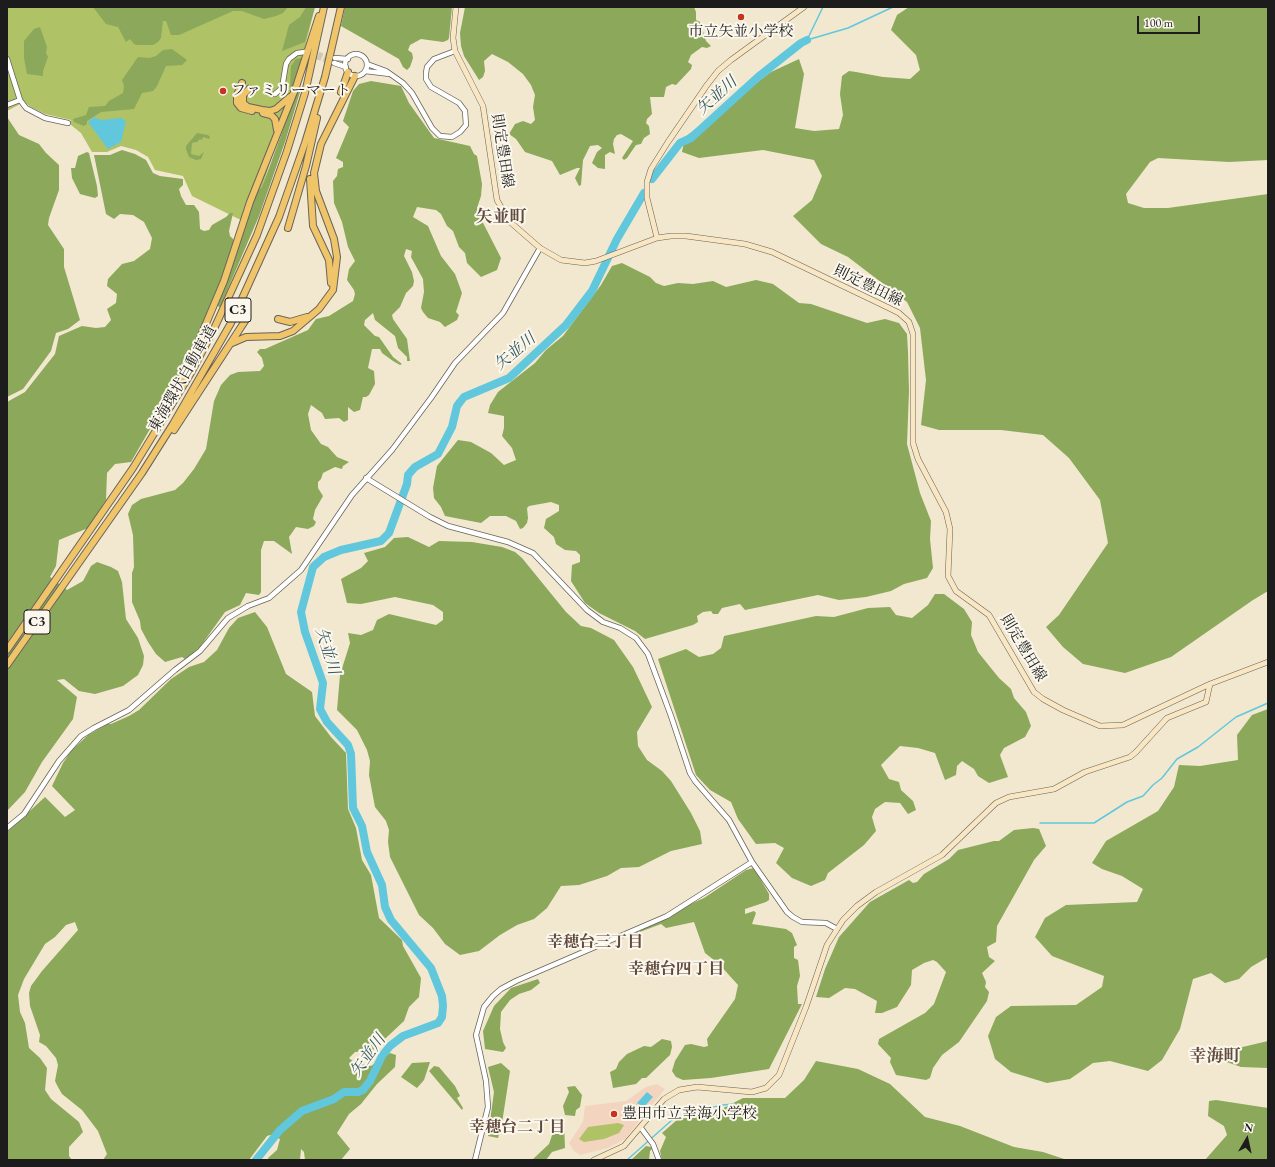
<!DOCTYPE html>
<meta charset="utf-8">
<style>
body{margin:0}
#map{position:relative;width:1275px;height:1167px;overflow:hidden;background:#f2e8cf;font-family:"EB Garamond",serif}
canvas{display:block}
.frame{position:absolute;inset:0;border:8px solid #1c1c1c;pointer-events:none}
.north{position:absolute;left:1227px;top:1119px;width:40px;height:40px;-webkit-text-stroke:3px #fbf7ec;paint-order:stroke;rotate:9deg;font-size:11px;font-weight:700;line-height:16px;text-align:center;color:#1c1c1c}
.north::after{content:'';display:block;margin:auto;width:14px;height:18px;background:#1c1c1c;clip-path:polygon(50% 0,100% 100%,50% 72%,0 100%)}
.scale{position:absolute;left:1137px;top:16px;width:63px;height:18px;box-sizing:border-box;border:2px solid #1c1c1c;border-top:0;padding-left:5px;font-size:12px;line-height:14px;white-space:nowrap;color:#1c1c1c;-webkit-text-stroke:3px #fbf7ec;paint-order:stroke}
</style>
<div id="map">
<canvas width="1275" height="1167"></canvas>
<div class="frame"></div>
<div class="north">N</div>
<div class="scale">100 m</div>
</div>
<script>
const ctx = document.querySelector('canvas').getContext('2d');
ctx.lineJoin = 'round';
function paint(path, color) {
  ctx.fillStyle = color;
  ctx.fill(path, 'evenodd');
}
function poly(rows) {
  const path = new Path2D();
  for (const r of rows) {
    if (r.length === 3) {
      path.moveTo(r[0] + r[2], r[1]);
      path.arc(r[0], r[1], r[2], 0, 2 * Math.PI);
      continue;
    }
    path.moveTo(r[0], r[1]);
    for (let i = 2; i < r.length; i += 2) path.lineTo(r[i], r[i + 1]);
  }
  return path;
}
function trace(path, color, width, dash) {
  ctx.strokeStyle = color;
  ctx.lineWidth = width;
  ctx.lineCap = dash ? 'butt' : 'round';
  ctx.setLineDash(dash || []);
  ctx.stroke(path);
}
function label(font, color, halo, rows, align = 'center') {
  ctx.font = font + ' "EB Garamond","Noto Serif JP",serif';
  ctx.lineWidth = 4;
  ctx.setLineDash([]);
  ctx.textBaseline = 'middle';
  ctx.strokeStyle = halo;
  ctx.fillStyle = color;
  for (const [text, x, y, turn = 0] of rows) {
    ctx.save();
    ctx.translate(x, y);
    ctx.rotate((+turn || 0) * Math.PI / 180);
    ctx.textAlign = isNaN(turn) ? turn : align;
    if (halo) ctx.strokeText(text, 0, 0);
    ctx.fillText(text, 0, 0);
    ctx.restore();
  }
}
paint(poly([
 [657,1084,665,1089,625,1139,608,1148,580,1155,574,1151,569,1143,583,1122,585,1106,626,1101,646,1087]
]), '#f3d4bf');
paint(poly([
 [7,7,315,7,305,47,251,225,192,196,183,176,155,170,148,157,136,150,121,146,107,152,92,152,81,133,71,125,71,120,45,114,31,107,24,102,7,111],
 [618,1123,624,1125,619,1133,604,1139,584,1142,579,1139,588,1127]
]), '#afc266');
paint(poly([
 [93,7,288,7,283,13,276,16,264,19,242,11,233,11,179,35,171,35,166,21,163,21,161,38,158,42,153,45,137,45,134,44,130,39,126,42,118,27,106,24],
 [306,7,315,7,305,42,282,51,289,25,300,17],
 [345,7,452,7,449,38,448,40,443,42,421,39,410,45,408,50,412,53,413,58,410,67,407,70,403,67,399,59,341,26],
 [465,7,694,7,696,12,696,20,700,22,706,41,711,46,707,48,702,47,691,55,688,62,692,65,691,69,676,85,672,84,666,87,664,97,650,97,652,114,647,119,646,123,649,126,650,134,644,138,641,144,636,145,627,158,624,160,622,158,633,141,621,134,617,135,614,139,613,144,615,154,610,152,605,155,605,169,598,168,592,163,597,152,602,148,598,145,590,146,583,160,581,185,579,186,575,178,580,168,577,168,560,175,552,161,525,152,516,139,509,134,515,124,523,121,531,124,535,120,533,107,535,95,531,85,523,74,508,62,492,54,484,61,485,71,483,77,479,80,464,56,461,46,460,33],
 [909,7,1268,7,1268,160,1229,162,1158,158,1150,162,1126,194,1128,203,1144,208,1168,208,1268,194,1268,591,1253,600,1171,657,1125,673,1083,664,1063,647,1046,627,1059,615,1108,543,1100,500,1069,458,1043,435,1001,430,939,430,921,425,926,380,920,328,907,302,848,257,821,244,793,216,812,200,822,176,814,160,763,150,699,158,682,152,685,137,771,72,799,59,804,74,795,128,814,131,839,129,843,115,840,94,842,76,849,71,856,72,883,77,910,79,920,70,916,55,891,30,897,15],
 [40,27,47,47,46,53,48,57,43,71,43,76,27,74,24,58,24,41,34,29],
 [172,49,187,60,182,65,166,66,157,86,153,91,142,93,134,109,101,112,87,121,87,124,84,126,74,122,73,119,86,115,89,107,105,106,109,101,123,93,124,86,122,80,138,57,149,58,156,56,163,50],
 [302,58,293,87,290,87,291,66,296,59],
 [371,81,401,86,409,103,434,138,470,146,474,154,477,156,482,184,481,196,477,208,480,217,501,258,497,270,481,277,467,263,465,253,459,247,453,231,447,226,441,214,436,210,417,207,413,217,428,226,441,256,455,274,462,293,456,312,459,315,457,320,445,327,440,322,428,318,423,312,421,308,424,292,423,279,411,257,412,251,406,249,404,256,412,272,414,281,413,286,406,293,400,307,392,315,393,319,407,339,410,361,407,361,407,357,398,348,395,336,375,320,373,313,365,320,364,325,375,336,379,337,393,357,402,364,400,365,393,361,382,353,380,349,372,349,368,368,374,371,375,384,369,395,366,397,363,397,360,410,354,412,348,407,348,420,344,422,339,418,325,419,322,413,311,405,308,414,311,430,321,444,328,447,337,457,349,462,343,466,342,469,335,467,323,473,321,479,318,482,318,488,323,496,315,510,313,519,316,522,314,526,308,529,296,527,289,537,292,554,274,541,264,541,261,550,261,592,259,595,246,593,240,605,225,612,200,647,185,659,182,657,165,662,156,654,148,642,141,629,140,621,132,602,132,573,134,567,133,535,128,514,132,505,141,499,175,490,183,483,194,469,206,449,214,401,221,385,230,375,238,372,260,371,264,366,262,358,257,352,260,349,265,349,308,330,316,319,329,316,353,301,355,294,354,290,347,280,349,269,355,261,348,247,342,222,334,203,333,181,337,176,338,169,343,167,343,162,336,158,349,127,343,121,353,91,359,84],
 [297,92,300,92,285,142,259,216,220,307,217,306,258,191,262,187],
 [7,117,19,135,39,144,46,153,59,165,59,190,49,218,48,225,64,249,64,267,80,320,68,329,56,333,51,351,23,389,7,397],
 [197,133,208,135,210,137,209,139,203,137,202,140,200,139,197,142,192,143,191,154,199,156,204,152,201,159,196,160,189,157,186,149,186,146],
 [122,150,135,154,146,160,153,173,160,176,183,179,183,185,179,189,181,196,186,205,194,205,199,212,200,229,204,231,209,230,212,225,226,217,230,213,233,213,229,231,230,236,234,240,215,297,195,346,173,389,131,462,115,464,107,473,106,500,88,528,59,540,56,566,50,577,67,590,83,581,91,566,97,562,111,567,118,571,122,582,126,619,138,638,144,656,143,665,138,675,123,686,95,694,79,691,64,679,57,680,77,697,73,719,42,762,25,792,7,811,7,402,25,392,55,354,59,336,82,326,96,328,105,327,111,320,107,309,116,303,117,294,107,286,108,279,122,264,134,261,150,249,152,238,144,222,133,215,120,214,114,219,106,214,94,155,110,155],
 [87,152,89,153,97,186,98,196,95,198,80,194,72,178,71,168,75,168,78,156],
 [622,263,650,277,656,283,664,286,678,283,693,284,713,281,726,287,756,280,773,284,799,303,811,304,867,323,885,319,899,323,907,334,908,352,909,391,907,444,920,493,931,521,930,539,933,568,927,578,904,584,891,591,866,597,839,600,818,595,745,610,740,604,722,608,718,614,713,614,711,611,703,612,697,616,698,622,693,625,645,639,635,631,599,613,585,603,571,581,572,565,580,562,580,555,576,551,565,550,556,544,554,537,544,528,546,519,559,511,559,505,551,502,529,506,527,508,528,518,527,523,523,528,520,529,516,521,506,516,490,516,481,523,445,516,441,507,434,498,433,488,437,466,458,440,471,442,491,453,504,465,516,460,512,448,502,436,504,428,504,416,488,413,490,405,498,392,535,363,546,350,563,336,601,285,612,266],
 [408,537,429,547,439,541,472,542,502,547,515,552,522,558,566,612,581,626,591,628,614,640,633,667,652,707,637,732,638,746,647,760,662,771,671,781,691,813,700,831,702,844,671,851,639,867,621,868,607,876,579,885,561,886,547,908,534,919,517,925,500,935,479,951,460,955,445,944,433,928,419,915,390,857,388,842,389,830,386,821,375,807,369,775,370,761,367,750,357,730,337,710,340,675,350,643,348,633,361,635,373,630,377,620,389,614,436,625,443,620,443,612,433,605,395,597,361,604,347,603,341,579,361,568,368,561,364,553,385,547,394,538],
 [935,594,944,594,964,609,972,622,971,635,978,652,999,678,1011,689,1014,698,1026,712,1031,726,1025,737,1004,748,1000,755,1008,777,989,783,978,776,974,769,962,761,957,766,956,775,945,780,935,753,918,748,900,746,881,765,889,779,899,782,901,790,913,801,916,810,908,814,900,803,885,802,875,809,872,817,876,831,864,845,828,873,825,880,811,886,792,878,776,863,784,848,775,843,756,844,738,819,731,802,710,790,696,775,658,659,686,649,699,657,713,654,721,648,724,636,816,616,834,617,868,608,890,607,896,615,912,618,928,605],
 [255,612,267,627,286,674,312,692,315,716,331,737,346,753,348,809,356,828,362,860,371,875,379,918,402,940,403,946,421,978,419,997,409,1007,404,1021,373,1050,355,1052,349,1058,355,1063,371,1066,390,1053,396,1055,395,1067,377,1084,361,1104,349,1114,337,1133,350,1149,341,1160,305,1160,304,1152,301,1149,300,1160,269,1160,268,1158,277,1150,280,1139,270,1135,267,1136,249,1160,103,1160,107,1154,98,1131,82,1110,62,1094,58,1087,55,1081,58,1065,56,1058,46,1046,39,1042,40,1035,30,1006,29,993,31,986,42,971,78,930,75,922,66,925,55,937,45,944,24,979,18,995,20,1012,25,1023,29,1048,40,1058,47,1068,45,1090,51,1099,79,1122,83,1132,69,1147,69,1156,72,1160,7,1160,7,832,45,797,65,817,75,810,52,786,63,763,71,751,88,735,108,724,111,724,129,716,139,710,171,679,189,667,204,662,217,650,229,628,238,618],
 [1268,709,1268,957,1251,967,1239,979,1225,983,1211,973,1193,979,1180,1029,1162,1060,1148,1071,1110,1061,1093,1063,1070,1079,1047,1083,1011,1072,995,1059,988,1036,996,1017,1011,1006,1076,1005,1102,987,1104,976,1052,956,1035,937,1045,918,1066,905,1137,902,1143,889,1122,876,1102,869,1092,863,1106,841,1158,811,1174,787,1179,765,1200,766,1238,760,1237,735,1252,715],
 [1033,828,1039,829,1046,846,1034,860,997,926,996,942,987,947,989,957,995,961,982,973,986,982,985,987,989,992,987,1001,959,1042,942,1055,933,1068,930,1078,926,1080,896,1075,890,1062,891,1058,878,1044,879,1039,925,1013,934,1004,946,972,937,962,933,960,924,963,912,970,911,985,897,1007,882,1013,875,1013,877,1001,855,989,845,988,829,998,816,997,825,969,839,937,870,902,909,880,913,883,917,882,924,874,949,859,958,850,994,841,999,841,1014,830],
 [754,868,769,894,769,900,766,902,745,909,745,914,754,911,756,913,752,924,786,929,792,933,797,945,794,947,794,958,798,960,800,976,797,986,798,1004,802,1004,769,1069,711,1078,683,1080,676,1077,672,1071,675,1061,685,1045,691,1044,704,1047,708,1046,707,1039,735,999,738,985,719,964,705,953,694,922,666,928,661,924,629,936,626,933,704,898,746,870],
 [538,979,540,983,531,990,519,994,510,1000,501,1012,500,1029,503,1042,506,1048,503,1052,485,1049,483,1031,494,1006,511,988],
 [662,1039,671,1041,672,1047,670,1055,646,1078,642,1078,636,1084,613,1088,610,1072,616,1069,619,1062,627,1054,644,1046,651,1047],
 [1268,1041,1268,1068,1241,1067,1218,1059,1217,1053],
 [816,1061,858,1069,890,1084,925,1117,960,1126,1014,1147,1043,1152,1067,1160,662,1160,660,1151,666,1137,662,1133,678,1119,690,1116,706,1117,743,1098,785,1098,804,1080],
 [430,1062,424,1080,417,1088,401,1077,412,1063],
 [501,1063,510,1071,502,1123,498,1138,488,1136,494,1092,488,1067],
 [434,1066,439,1067,455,1086,460,1096,457,1098,463,1108,462,1110,429,1071],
 [575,1086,582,1095,580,1107,576,1110,575,1116,565,1115,563,1106,569,1092,567,1087],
 [1216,1100,1268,1108,1268,1160,1205,1160,1227,1135,1224,1126,1208,1116,1209,1101],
 [560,1122,564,1122,565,1148,552,1152,546,1160,532,1160,549,1144,555,1127],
 [646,1146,651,1147,652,1149,650,1151,649,1160,631,1160]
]), '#8ba85b');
paint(poly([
 [94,117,101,120,121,118,126,121,121,142,108,149,88,122],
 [647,1092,653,1097,643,1108,637,1103]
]), '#60c7dd');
trace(poly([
 [807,40,848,28,893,7],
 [807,40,823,7],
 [1040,823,1094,823,1127,802,1143,796,1153,785,1162,778,1177,759,1198,747,1236,717,1268,703],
 [627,1160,672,1120,688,1114,722,1105,735,1104]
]), '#60c7dd', 1.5);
trace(poly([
 [652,179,680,143,691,138,758,77,801,43,807,40],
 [256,1160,280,1130,302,1111,334,1099,344,1092,358,1092,363,1090,370,1081,382,1056,390,1046,403,1036,438,1023,442,1017,443,1006,442,996,431,968,391,920,385,907,382,885,367,852,362,826,353,808,351,754,348,745,327,722,320,709,323,683,305,632,301,612,313,567,324,557,341,550,381,541,389,533,407,484,408,475,415,467,438,454,452,427,457,406,460,402,464,397,509,378,566,325,592,291,617,239,644,193]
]), '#60c7dd', 8);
trace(poly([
 [312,53,332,57],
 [311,55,334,63]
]), '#d2c9b4', 4.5, [4.5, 2]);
const tertiary = poly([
 [356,65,11],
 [335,58,348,59],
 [7,59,20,100,26,108,45,118,68,123],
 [334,63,346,67],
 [367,64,386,71,403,83,412,93,432,128,440,136,452,137,460,132,466,125,465,111,459,103,431,87,426,79,426,73,427,67,434,59,455,51],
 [365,71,390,74],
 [275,94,282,88,286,64,289,59,297,53,305,52],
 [7,105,20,100],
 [366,478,430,517,448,526,508,542,533,553,587,610,603,622,620,628,636,638,648,654,671,716,690,773,695,781,729,820,752,862,787,912,793,917,802,922,826,923,837,929],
 [7,828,24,814,59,761,81,736,94,728,129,710,175,670,200,651,228,618,248,606,269,598,301,570,352,495,392,450,431,398,455,363,503,313,540,248],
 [641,1128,653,1144,659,1160],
 [475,1160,488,1107,486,1081,476,1035,484,1007,493,996,501,989,516,981,667,916,752,862]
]);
const secondary = poly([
 [456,7,453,38,455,51,483,106,497,200,509,221,540,248,561,260,585,263,596,261,657,238,671,236,686,236,745,244,772,252,889,308,899,313,909,322,913,334,913,443,918,459,946,512,950,529,948,576,956,591,989,615,1034,692,1043,699,1063,710,1100,726,1123,725,1210,684,1268,662],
 [657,238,647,198,647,182,651,169,668,142,707,85,718,71,731,60,804,7],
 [594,1160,624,1146,664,1099,679,1090,697,1087,752,1092,766,1088,779,1075,806,1007,827,945,843,920,857,906,876,892,942,855,996,803,1009,797,1054,789,1085,772,1130,757,1136,752,1167,718,1206,702,1210,684]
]);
const motorway = poly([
 [242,83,237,95,237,103,241,108,252,111],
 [249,89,243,95,243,103,248,107,262,110,270,111,276,109,290,97],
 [341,92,348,72],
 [263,113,271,115,275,119,277,130],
 [310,179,313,226,329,260,331,283],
 [288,228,306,166,317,118],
 [278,319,290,322,307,317],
 [232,343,246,337,280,336,293,331,319,309,333,290,337,257,334,239,316,191,314,173,321,144,355,76],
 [181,383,224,281,250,202,296,87,319,16],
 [174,430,245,321],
 [7,650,133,468,191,373,213,331,257,235,287,151,305,93,324,7],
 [7,665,142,473,173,424,231,323,279,217,305,143,325,77,341,7]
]);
trace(tertiary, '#67635b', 6);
trace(secondary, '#67635b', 6);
trace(motorway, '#67635b', 8);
trace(tertiary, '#fff', 4.5);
trace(secondary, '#f9e7c3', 5);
trace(motorway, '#f0c469', 6);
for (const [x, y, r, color] of [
 [741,17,4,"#c8321e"],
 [223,91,4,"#c8321e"],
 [614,1114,4,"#c8321e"]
]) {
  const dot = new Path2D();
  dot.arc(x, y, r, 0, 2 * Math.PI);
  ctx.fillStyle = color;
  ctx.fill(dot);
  trace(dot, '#fbf7ec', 1.5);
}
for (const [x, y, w] of [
 [238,310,26],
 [37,622,26]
]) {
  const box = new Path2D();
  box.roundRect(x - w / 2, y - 12, w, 24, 3);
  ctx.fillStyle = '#fbf7ec';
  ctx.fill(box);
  trace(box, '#1c1c1c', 1);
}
label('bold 14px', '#1c1c1c', null, [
 ["C3",238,310],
 ["C3",37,622]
]);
label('15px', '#1c1c1c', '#fbf7ec', [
 ["市立矢並小学校",741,32,"center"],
 ["ファミリーマート",231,91],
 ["豊田市立幸海小学校",622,1114]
], 'left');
label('15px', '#1c1c1c', '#fbf7ec', [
 ["則定豊田線",502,151,81],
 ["則定豊田線",868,286,26],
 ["東海環状自動車道",183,379,-60],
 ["則定豊田線",1023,648,59]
]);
label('italic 16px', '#345860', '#fbf7ec', [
 ["矢並川",717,96,-42],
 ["矢並川",515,352,-40],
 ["矢並川",327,651,73],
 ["矢並川",368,1056,-54]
]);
label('bold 16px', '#614a3d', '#fbf7ec', [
 ["幸穂台三丁目",595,943],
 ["幸穂台四丁目",676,970],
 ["幸穂台二丁目",517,1128]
]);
label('bold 17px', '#614a3d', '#fbf7ec', [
 ["矢並町",501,217],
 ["幸海町",1215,1056]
]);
</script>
